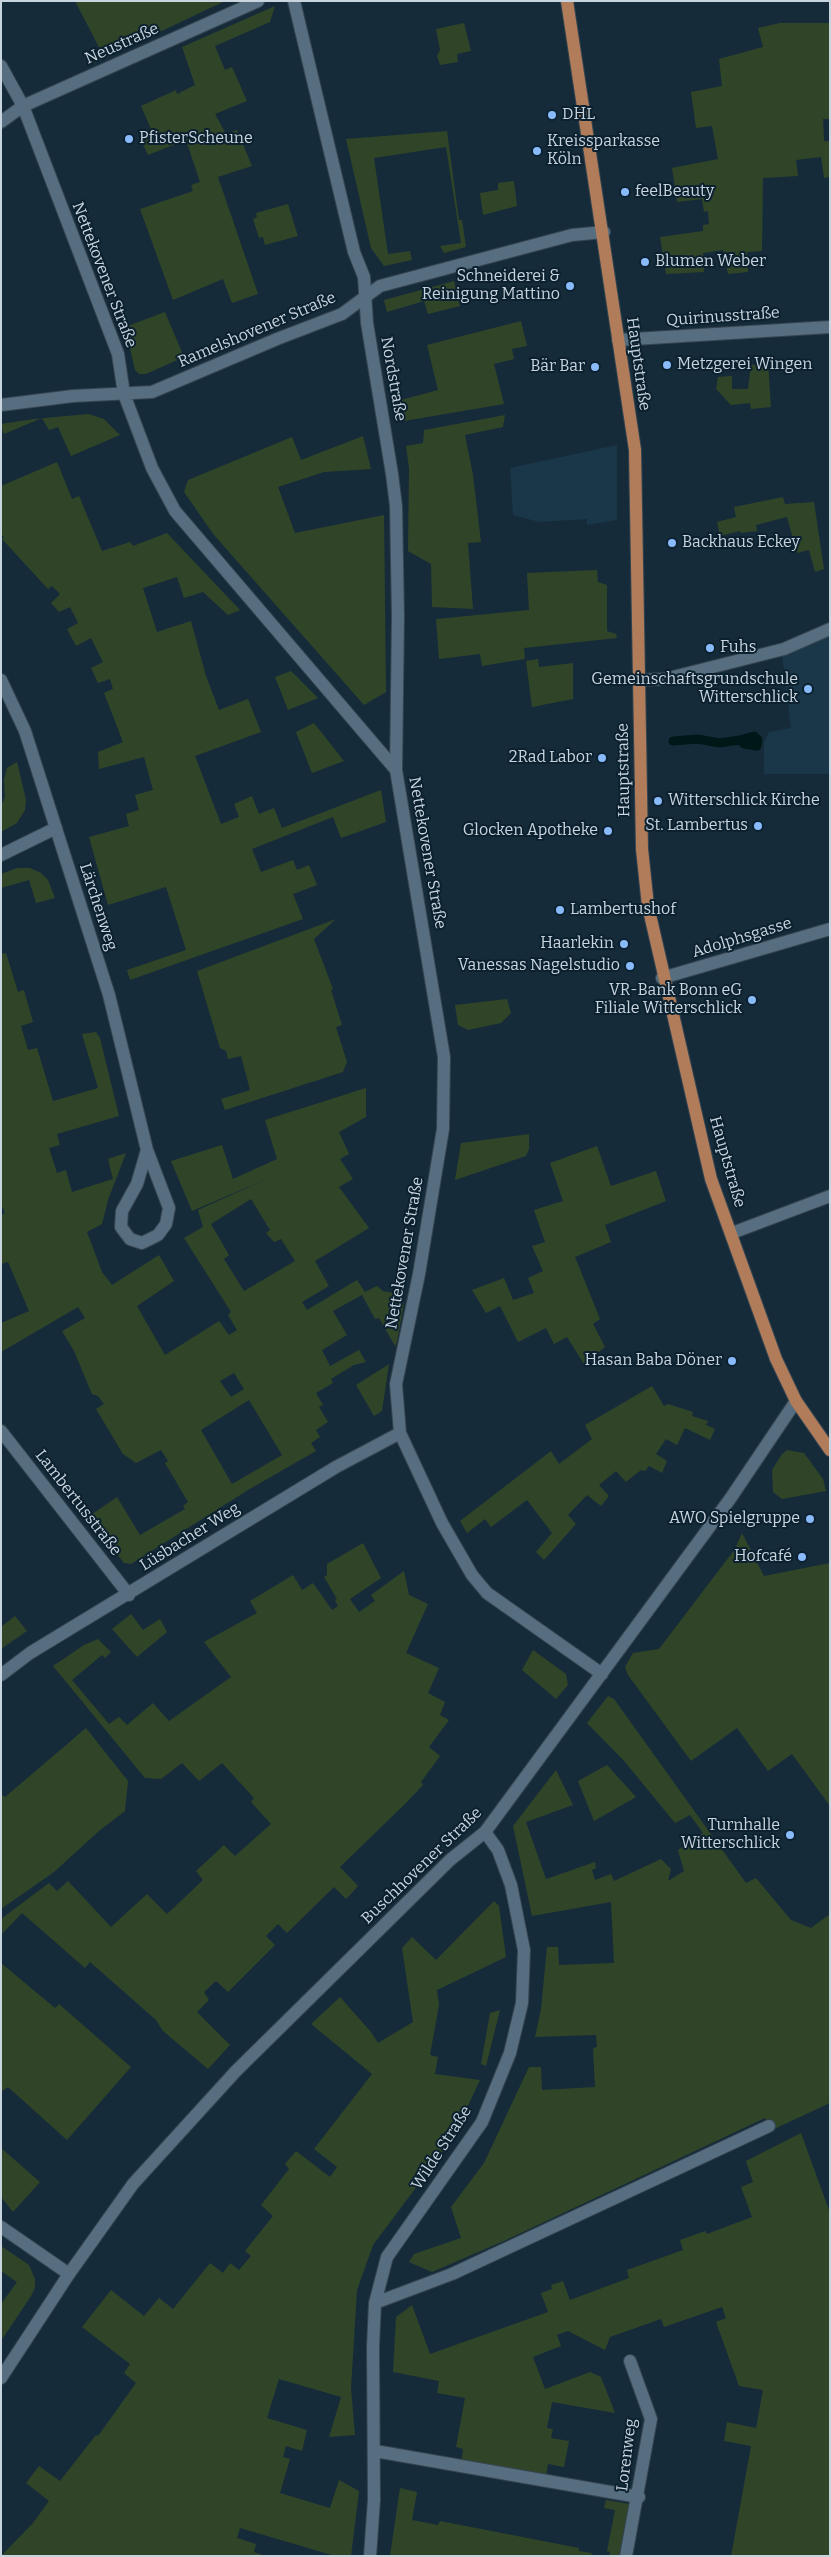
<!DOCTYPE html>
<meta charset="utf-8">
<style>
body{margin:0}
#map{position:relative;width:831px;height:2557px;overflow:hidden;background:#162b3a;font-family:Bitter,serif}
canvas{display:block}
.frame{position:absolute;inset:0;border:2px solid #c8d4de;pointer-events:none}
</style>
<div id="map">
<canvas width="831" height="2557"></canvas>
<div class="frame"></div>
</div>
<script>
const ctx = document.querySelector('canvas').getContext('2d');
ctx.lineJoin = 'round';
function paint(path, color) {
  ctx.fillStyle = color;
  ctx.fill(path, 'evenodd');
}
function poly(rows) {
  const path = new Path2D();
  for (const r of rows) {
    path.moveTo(r[0], r[1]);
    for (let i = 2; i < r.length; i += 2) path.lineTo(r[i], r[i + 1]);
  }
  return path;
}
function trace(path, color, width, dash) {
  ctx.strokeStyle = color;
  ctx.lineWidth = width;
  ctx.lineCap = dash ? 'butt' : 'round';
  ctx.setLineDash(dash || []);
  ctx.stroke(path);
}
function label(font, color, halo, rows, align = 'center') {
  ctx.font = font + ' Bitter,serif';
  ctx.lineWidth = 4;
  ctx.setLineDash([]);
  ctx.textBaseline = 'middle';
  ctx.strokeStyle = halo;
  ctx.fillStyle = color;
  for (const [text, x, y, turn = 0] of rows) {
    ctx.save();
    ctx.translate(x, y);
    ctx.rotate((+turn || 0) * Math.PI / 180);
    ctx.textAlign = isNaN(turn) ? turn : align;
    if (halo) ctx.strokeText(text, 0, 0);
    ctx.fillText(text, 0, 0);
    ctx.restore();
  }
}
paint(poly([
 [617,445,617,520,587,525,587,519,539,522,513,515,510,468],
 [830,635,830,774,764,774,764,742,769,732,791,728,782,655]
]), '#1a3649');
paint(poly([
 [75,1,225,1,92,64,90,59,102,53],
 [275,6,270,22,215,46,225,70,232,67,247,101,215,114,226,134,237,130,252,166,218,177,258,294,232,303,223,279,173,300,140,209,193,191,191,185,200,182,186,140,148,155,139,135,151,129,141,106,176,90,177,94,195,85,182,47],
 [464,23,471,51,457,54,458,62,440,65,437,56,440,50,436,29],
 [780,23,830,23,830,119,823,119,824,141,830,141,830,177,824,178,821,157,796,160,798,176,763,178,762,251,747,252,748,272,728,274,723,250,703,253,704,272,666,274,660,237,703,231,703,225,709,224,708,211,704,212,702,199,677,202,672,168,718,159,712,126,696,128,691,92,722,86,719,59,763,47,758,28],
 [447,131,459,220,462,220,466,247,444,253,440,246,461,243,446,147,374,158,388,254,410,251,412,260,384,266,371,248,346,139],
 [514,181,517,206,483,215,480,193,498,190,498,183],
 [288,204,298,236,265,245,263,237,259,238,253,219,257,217,256,213],
 [454,281,460,306,428,314,424,301,387,312,384,300],
 [165,312,184,357,146,374,139,374,135,370,125,327],
 [521,321,527,346,512,349,514,359,494,364,504,404,404,421,401,400,438,390,427,345],
 [768,363,771,407,751,409,750,403,731,405,716,389,718,377,732,376,732,389,748,389,751,365],
 [88,414,104,419,120,435,71,456,58,427,49,430,42,418,4,434,1,427,1,424,34,419],
 [505,415,503,427,465,435,473,475,481,542,468,543,473,609,432,607,431,564,408,551,409,468,406,446,423,443,424,430],
 [363,436,371,469,324,472,278,487,295,533,384,515,386,692,364,705,214,535,184,492,188,480,292,437,301,460],
 [57,462,72,499,79,496,102,551,130,542,133,546,167,533,240,610,228,615,203,592,184,598,177,577,143,588,157,632,191,621,206,676,219,710,248,699,261,732,195,756,221,824,239,817,234,804,252,796,259,814,274,808,282,828,381,790,386,822,341,838,333,817,252,849,261,872,293,860,297,870,309,865,317,885,293,894,303,919,130,980,127,970,186,950,166,887,108,905,89,837,129,826,126,814,139,810,135,795,153,790,144,757,99,769,98,752,123,742,104,693,113,689,110,679,98,683,91,668,103,662,91,638,76,646,67,629,78,623,70,607,59,612,51,603,60,594,52,586,48,589,2,539,4,537,1,534,1,486],
 [783,497,785,504,814,502,824,569,815,572,809,550,797,553,787,517,756,525,757,531,741,533,740,531,720,536,717,522,736,517,734,507],
 [597,570,598,582,607,585,607,631,616,634,617,638,524,648,525,659,482,666,480,654,439,659,436,619,529,610,527,573],
 [538,659,539,667,573,663,573,699,532,707,526,661],
 [291,671,318,698,288,710,275,677],
 [314,723,344,761,312,773,296,732],
 [17,762,26,800,25,810,17,823,1,832,1,806,5,797,4,780,7,768],
 [17,868,30,868,41,873,48,880,55,898,36,903,29,880,1,888,1,874],
 [336,919,314,939,333,989,331,990,342,1025,336,1027,347,1062,343,1072,225,1110,221,1099,250,1090,241,1056,228,1059,226,1051,220,1048,197,971],
 [6,953,18,992,24,990,33,1022,21,1026,28,1050,37,1048,53,1101,98,1088,82,1034,96,1032,100,1038,119,1116,57,1134,60,1145,49,1148,57,1173,66,1170,72,1192,113,1179,108,1159,126,1153,108,1200,102,1224,87,1232,102,1272,112,1285,159,1255,174,1281,137,1306,165,1355,219,1321,229,1335,237,1330,228,1315,231,1312,184,1238,203,1227,198,1210,269,1178,192,1211,171,1161,222,1145,233,1179,277,1159,265,1120,366,1088,366,1117,339,1132,349,1154,340,1159,353,1179,339,1187,369,1228,315,1261,329,1286,302,1302,307,1310,357,1280,365,1292,377,1286,383,1291,403,1295,401,1304,404,1303,397,1342,395,1346,379,1318,375,1319,362,1295,333,1311,347,1335,322,1350,330,1366,359,1350,366,1362,354,1365,331,1379,333,1383,316,1393,323,1405,319,1407,328,1422,316,1430,320,1437,311,1443,316,1451,248,1490,131,1564,124,1563,88,1517,117,1497,140,1535,185,1509,183,1506,188,1502,165,1463,168,1461,161,1450,136,1463,123,1454,96,1409,104,1404,98,1396,92,1394,74,1351,62,1331,85,1318,78,1307,1,1352,1,1323,29,1311,8,1262,1,1264,1,1215,5,1213,1,1204,1,954],
 [251,1199,270,1230,266,1233,274,1242,281,1239,295,1261,244,1291,224,1259,229,1255,211,1224],
 [234,1373,244,1389,231,1397,220,1381],
 [249,1400,282,1455,232,1484,201,1430],
 [507,999,511,1013,501,1023,468,1030,458,1025,455,1005],
 [529,1134,529,1149,526,1156,455,1180,461,1143],
 [597,1146,611,1186,656,1171,666,1201,605,1225,611,1242,575,1257,600,1319,593,1324,605,1347,584,1364,567,1337,554,1344,546,1328,518,1342,500,1306,486,1313,472,1290,504,1278,513,1300,534,1293,528,1278,543,1271,532,1246,545,1242,534,1210,563,1201,550,1163],
 [389,1364,382,1411,374,1416,356,1385],
 [652,1386,664,1406,668,1404,693,1412,692,1416,708,1421,706,1425,715,1429,710,1440,685,1428,677,1445,666,1439,656,1454,667,1461,662,1473,649,1466,645,1471,641,1470,626,1482,616,1471,599,1485,609,1496,601,1506,587,1495,568,1515,576,1524,544,1560,536,1552,552,1533,527,1500,491,1527,485,1519,467,1533,460,1521,551,1451,559,1464,592,1439,585,1425],
 [787,1450,804,1453,823,1479,826,1491,782,1499,773,1492,772,1470,782,1454],
 [742,1533,764,1576,830,1563,830,1806,792,1754,768,1771,737,1728,691,1761,628,1675,625,1667,633,1653,659,1649,735,1549],
 [363,1543,381,1578,350,1599,359,1612,375,1601,371,1595,404,1571,409,1595,428,1604,406,1653,439,1668,428,1693,445,1702,440,1715,449,1720,429,1747,440,1756,421,1782,423,1785,406,1803,340,1867,358,1886,351,1894,346,1899,334,1887,287,1933,278,1924,266,1936,275,1945,228,1992,216,1981,204,1992,209,2000,197,2012,230,2045,208,2069,163,2031,156,2020,90,1962,85,1968,22,1913,1,1935,1,1919,49,1883,57,1891,68,1881,111,1927,147,1894,167,1914,203,1880,196,1871,224,1845,235,1856,271,1824,251,1802,254,1798,222,1763,199,1781,182,1763,161,1779,145,1778,53,1666,84,1645,98,1639,111,1652,105,1658,102,1655,72,1680,109,1724,119,1717,127,1725,153,1703,169,1721,231,1677,204,1642,257,1613,250,1601,293,1575,302,1590,313,1583,332,1610,338,1606,335,1600,337,1599,324,1577,327,1575,327,1564],
 [131,1614,143,1630,160,1619,167,1632,137,1657,112,1629],
 [15,1616,27,1631,1,1649,1,1627],
 [533,1650,566,1674,568,1685,556,1699,522,1670],
 [608,1696,614,1699,746,1883,756,1878,791,1920,811,1928,830,1914,830,2103,772,2130,765,2118,506,2240,432,2272,409,2262,414,2254,461,2238,451,2207,484,2163,529,2067,541,2067,542,2090,595,2087,593,2048,597,2047,596,2035,535,2037,541,2009,547,1947,558,1947,559,1965,614,1963,611,1902,532,1916,513,1826,556,1770,573,1805,526,1822,546,1879,595,1862,596,1868,592,1870,595,1880,611,1874,614,1881,661,1859,671,1869,668,1881,684,1871,678,1850,703,1833,690,1815,675,1823,625,1762,587,1723],
 [86,1728,128,1781,125,1811,99,1831,54,1872,1,1909,1,1795,5,1797],
 [607,1765,636,1797,594,1821,578,1781],
 [494,1901,499,1906,506,1957,437,1990,439,2005,430,2055,438,2057,435,2074,480,2080,453,2138,373,2245,357,2290,351,2388,355,2435,329,2437,341,2397,279,2379,267,2418,307,2430,302,2451,286,2446,283,2457,290,2459,280,2493,330,2508,339,2480,359,2491,351,2556,335,2556,240,2528,237,2538,256,2544,254,2552,265,2556,1,2556,33,2523,49,2501,26,2483,39,2466,60,2481,96,2435,98,2436,136,2383,124,2373,130,2364,82,2327,111,2290,144,2316,159,2298,173,2309,210,2263,223,2273,230,2263,239,2270,251,2256,245,2251,273,2216,261,2205,289,2169,285,2164,296,2151,330,2177,337,2167,314,2149,372,2074,311,2024,340,1997,371,2032,378,2043,413,2022,402,1948,412,1937,436,1960],
 [1,1963,55,2008,59,2004,131,2067,67,2140,8,2087,1,2092],
 [500,2010,486,2066,481,2064,490,2013],
 [801,2133,830,2213,830,2556,731,2556,751,2446,724,2441,727,2422,756,2428,763,2390,739,2386,716,2322,726,2318,722,2307,664,2327,661,2319,610,2337,605,2350,568,2331,557,2335,561,2346,533,2357,545,2389,590,2372,601,2377,615,2413,552,2402,547,2428,553,2429,551,2438,569,2441,564,2467,548,2464,546,2477,461,2462,463,2449,456,2447,465,2398,437,2393,439,2381,393,2372,396,2317,412,2305,430,2354,548,2312,541,2293,552,2289,551,2285,563,2281,570,2300,629,2278,627,2270,683,2250,680,2240,705,2231,707,2234,752,2217,741,2187,753,2182,746,2161],
 [1,2148,40,2182,13,2212,1,2197],
 [1,2246,29,2265,35,2279,35,2288,31,2296,1,2341,1,2304,17,2282,1,2271],
 [400,2488,417,2492,412,2520,438,2525,440,2521,579,2548,579,2551,592,2553,591,2556,390,2556],
 [606,2500,629,2504,619,2556,609,2556,610,2552,607,2551,615,2510,604,2508]
]), '#304528');
trace(poly([
 [673,741,698,739,719,743,740,740,744,744,757,746,758,740,754,736,740,740]
]), '#001717', 9);
const minor = poly([
 [294,1,354,252,364,277,367,323,392,474,396,506,398,616,396,770],
 [1,66,23,106,118,354,124,394,152,468,175,511,396,770,444,1057,443,1129,419,1274,396,1384,400,1433,442,1523,472,1575,487,1593,602,1674],
 [1,122,23,106,258,1],
 [618,340,830,327],
 [1,405,73,396,152,392,277,339,342,314,380,286,572,235,604,232],
 [1,680,25,731,109,995,147,1150,169,1208,166,1224,158,1235,142,1243,130,1239,121,1227,122,1211,137,1184,147,1150],
 [640,680,665,679,784,649,830,629],
 [1,855,56,828],
 [662,978,830,929],
 [732,1233,830,1196],
 [1,1431,129,1595],
 [1,1675,30,1653,336,1467,400,1433],
 [1,2227,69,2274],
 [375,2303,452,2274,769,2126],
 [1,2378,69,2274,133,2184,236,2071,450,1860,485,1832,730,1499,796,1401],
 [375,2451,639,2497],
 [370,2556,374,2500,373,2347,375,2303,387,2257,482,2122,510,2053,522,2003,524,1950,511,1885,498,1850,485,1832],
 [626,2556,651,2419,630,2361]
]);
const major = poly([
 [567,1,635,450,642,849,648,906,711,1179,776,1359,796,1401,830,1450]
]);
trace(minor, '#354551', 14);
trace(major, '#354551', 14);
trace(minor, '#566e7f', 12);
trace(major, '#b17c59', 12);
for (const [x, y, r, color] of [
 [552,115,5,"#88bafc"],
 [129,139,5,"#88bafc"],
 [537,151,5,"#88bafc"],
 [625,192,5,"#88bafc"],
 [645,262,5,"#88bafc"],
 [570,286,5,"#88bafc"],
 [667,365,5,"#88bafc"],
 [595,367,5,"#88bafc"],
 [672,543,5,"#88bafc"],
 [710,648,5,"#88bafc"],
 [808,689,5,"#88bafc"],
 [602,758,5,"#88bafc"],
 [658,801,5,"#88bafc"],
 [758,826,5,"#88bafc"],
 [608,831,5,"#88bafc"],
 [560,910,5,"#88bafc"],
 [624,944,5,"#88bafc"],
 [630,966,5,"#88bafc"],
 [752,1000,5,"#88bafc"],
 [732,1361,5,"#88bafc"],
 [810,1519,5,"#88bafc"],
 [802,1557,5,"#88bafc"],
 [790,1835,5,"#88bafc"]
]) {
  const dot = new Path2D();
  dot.arc(x, y, r, 0, 2 * Math.PI);
  ctx.fillStyle = color;
  ctx.fill(dot);
  trace(dot, '#0c212f', 2);
}
label('16px', '#c8d4de', '#0c212f', [
 ["Neustraße",122,44,-24],
 ["Nettekovener Straße",104,275,69],
 ["Quirinusstraße",723,317,-4],
 ["Ramelshovener Straße",257,330,-23],
 ["Hauptstraße",638,364,82],
 ["Nordstraße",393,379,80],
 ["Hauptstraße",624,770,-91],
 ["Nettekovener Straße",427,853,80],
 ["Lärchenweg",98,907,72],
 ["Adolphsgasse",742,938,-17],
 ["Hauptstraße",727,1162,74],
 ["Nettekovener Straße",405,1253,-80],
 ["Lambertusstraße",78,1503,52],
 ["Lüsbacher Weg",190,1537,-32],
 ["Buschhovener Straße",422,1866,-44],
 ["Wilde Straße",442,2148,-57],
 ["Lorenweg",627,2455,-83]
]);
label('16px', '#c8d4de', '#0c212f', [
 ["DHL",562,115,"left"],
 ["PfisterScheune",139,139,"left"],
 ["Kreissparkasse",547,142,"left"],
 ["Köln",547,160,"left"],
 ["feelBeauty",635,192,"left"],
 ["Blumen Weber",655,262,"left"],
 ["Schneiderei &",560,277],
 ["Reinigung Mattino",560,295],
 ["Metzgerei Wingen",677,365,"left"],
 ["Bär Bar",585,367],
 ["Backhaus Eckey",682,543,"left"],
 ["Fuhs",720,648,"left"],
 ["Gemeinschaftsgrundschule",798,680],
 ["Witterschlick",798,698],
 ["2Rad Labor",592,758],
 ["Witterschlick Kirche",668,801,"left"],
 ["St. Lambertus",748,826],
 ["Glocken Apotheke",598,831],
 ["Lambertushof",570,910,"left"],
 ["Haarlekin",614,944],
 ["Vanessas Nagelstudio",620,966],
 ["VR-Bank Bonn eG",742,991],
 ["Filiale Witterschlick",742,1009],
 ["Hasan Baba Döner",722,1361],
 ["AWO Spielgruppe",800,1519],
 ["Hofcafé",792,1557],
 ["Turnhalle",780,1826],
 ["Witterschlick",780,1844]
], 'right');
</script>
